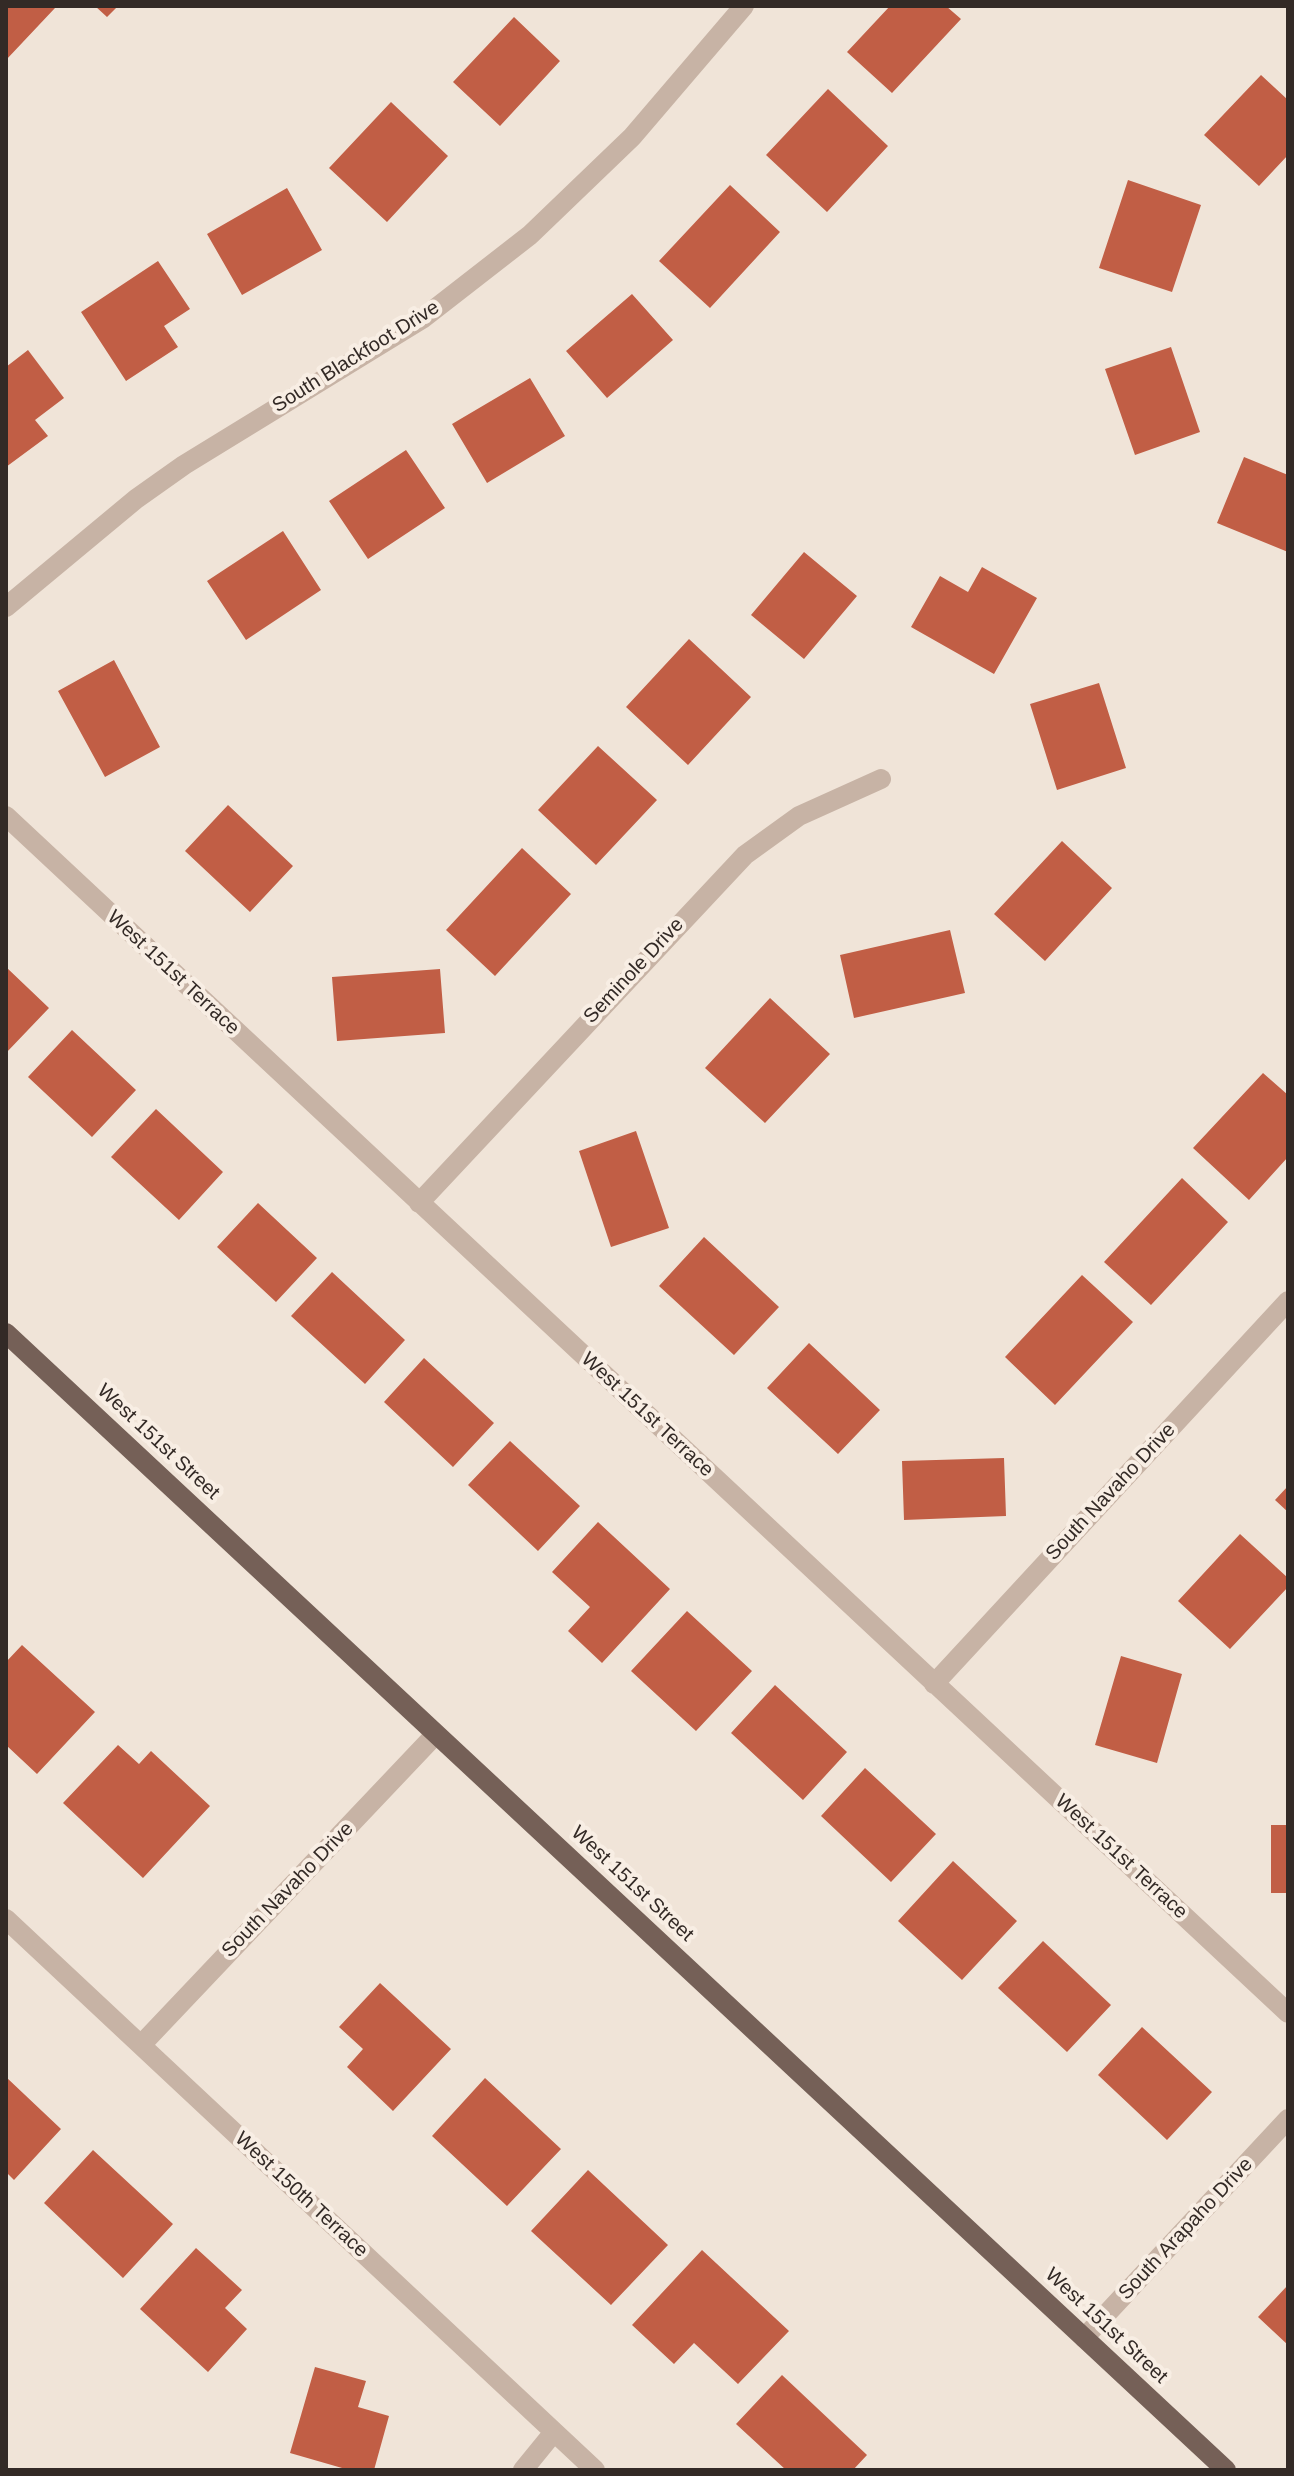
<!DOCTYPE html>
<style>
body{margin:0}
#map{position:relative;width:1294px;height:2476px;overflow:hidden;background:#f0e4d8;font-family:Helvetica,sans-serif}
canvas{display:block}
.frame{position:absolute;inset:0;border:8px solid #332a26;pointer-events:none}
</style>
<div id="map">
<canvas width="1294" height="2476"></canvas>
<div class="frame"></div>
</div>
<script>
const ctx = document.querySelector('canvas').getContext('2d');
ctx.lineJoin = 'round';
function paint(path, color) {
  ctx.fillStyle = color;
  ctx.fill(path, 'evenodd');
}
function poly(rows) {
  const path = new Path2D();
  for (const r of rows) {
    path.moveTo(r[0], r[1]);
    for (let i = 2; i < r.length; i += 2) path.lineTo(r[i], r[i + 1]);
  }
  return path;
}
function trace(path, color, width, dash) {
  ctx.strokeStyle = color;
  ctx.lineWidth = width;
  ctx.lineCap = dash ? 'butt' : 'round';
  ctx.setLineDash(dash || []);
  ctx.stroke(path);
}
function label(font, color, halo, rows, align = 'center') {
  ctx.font = font + ' Helvetica,sans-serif';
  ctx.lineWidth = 8;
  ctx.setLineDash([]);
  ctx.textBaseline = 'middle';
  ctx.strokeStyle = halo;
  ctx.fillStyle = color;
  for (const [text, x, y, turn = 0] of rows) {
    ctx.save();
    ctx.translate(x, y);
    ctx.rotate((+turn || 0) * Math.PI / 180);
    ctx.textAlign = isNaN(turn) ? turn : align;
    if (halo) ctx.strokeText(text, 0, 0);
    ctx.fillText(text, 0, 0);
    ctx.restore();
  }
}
paint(poly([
 [6,6,55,8,6,60],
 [95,6,118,6,107,17],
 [890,6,946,6,961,19,892,93,847,52],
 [514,17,560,61,500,126,453,82],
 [1261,75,1288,100,1288,155,1259,186,1204,135],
 [828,89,888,146,827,212,766,155],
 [391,102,448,156,387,222,329,168],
 [1128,180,1201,205,1172,292,1099,268],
 [730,185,780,232,710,308,659,261],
 [287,188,322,250,242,295,207,234],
 [158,261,190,309,164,326,178,347,126,381,81,312],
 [632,294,673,340,607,398,566,351],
 [1171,347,1200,432,1135,455,1105,369],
 [28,350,64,398,35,420,48,436,6,467,6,367],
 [530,378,565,436,487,483,452,424],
 [406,450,445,508,368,559,329,501],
 [1244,457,1288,475,1288,552,1217,523],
 [283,531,321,590,246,640,207,581],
 [804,552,857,596,804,659,751,615],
 [982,567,1037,598,994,674,911,627,940,576,968,592],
 [689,639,751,697,688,765,626,707],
 [114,660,160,747,105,777,58,691],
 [1099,683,1126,768,1057,790,1030,704],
 [598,746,657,800,596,865,538,810],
 [228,805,293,866,250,912,185,851],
 [1062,841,1112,888,1045,961,994,914],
 [522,848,571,894,495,976,446,930],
 [950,930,965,993,854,1018,840,955],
 [6,967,49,1008,6,1053],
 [440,969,445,1033,337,1041,332,977],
 [770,998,830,1054,765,1123,705,1068],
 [72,1030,136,1090,92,1137,28,1077],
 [1263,1073,1288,1095,1288,1157,1249,1200,1193,1148],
 [156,1109,223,1172,179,1220,111,1157],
 [636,1131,669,1228,611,1247,579,1151],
 [1182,1178,1228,1222,1151,1305,1104,1262],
 [258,1203,317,1258,276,1302,217,1247],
 [704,1237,779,1307,734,1355,659,1286],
 [332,1272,405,1340,365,1384,291,1316],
 [1082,1275,1133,1322,1055,1405,1005,1357],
 [809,1343,880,1410,838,1454,767,1388],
 [424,1358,494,1423,453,1467,384,1402],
 [510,1441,580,1506,538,1551,468,1485],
 [1004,1458,1006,1516,904,1520,902,1461],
 [1288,1486,1288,1512,1275,1500],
 [598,1522,670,1589,602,1663,568,1631,590,1607,552,1572],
 [1240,1534,1288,1578,1288,1587,1230,1649,1178,1601],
 [687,1611,752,1671,696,1731,631,1671],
 [22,1645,95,1712,37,1774,6,1745,6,1662],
 [1121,1656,1182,1674,1157,1763,1095,1745],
 [775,1685,847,1752,803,1800,731,1733],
 [118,1745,139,1764,151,1751,210,1806,143,1878,63,1803],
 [865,1768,936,1834,891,1882,821,1816],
 [1271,1825,1288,1825,1288,1893,1271,1893],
 [953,1861,1017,1921,962,1980,898,1921],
 [1043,1941,1111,2005,1067,2052,998,1988],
 [380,1983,451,2049,393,2111,347,2067,363,2049,339,2027],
 [1142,2027,1212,2092,1167,2140,1098,2075],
 [6,2077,61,2129,14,2180,6,2172],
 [485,2078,561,2149,507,2206,432,2136],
 [93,2150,173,2224,123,2278,44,2203],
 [588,2170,668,2245,611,2305,531,2231],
 [196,2248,242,2290,225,2308,247,2329,208,2372,140,2309],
 [702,2250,789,2331,738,2384,694,2343,674,2364,632,2325],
 [1288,2285,1288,2345,1258,2317],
 [315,2367,366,2381,358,2407,389,2416,374,2470,349,2470,290,2453],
 [782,2375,867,2455,853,2470,786,2470,736,2424]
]), '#c15e45');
trace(poly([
 [6,607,136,499,184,465,422,319,530,235,632,137,744,6],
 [6,816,1288,2013],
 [419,1203,745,855,799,816,881,779],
 [934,1684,1288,1301],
 [6,1919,595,2470],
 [141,2045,435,1735],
 [1084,2338,1288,2119],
 [523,2470,554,2432]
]), '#c7b3a5', 20);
trace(poly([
 [6,1333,1226,2470]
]), '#756057', 20);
label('20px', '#332a26', '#f8eee4', [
 ["South Blackfoot Drive",356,357,-32],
 ["Seminole Drive",634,971,-47],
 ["West 151st Terrace",173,973,43],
 ["West 151st Terrace",647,1415,43],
 ["West 151st Street",158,1442,43],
 ["South Navaho Drive",1111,1492,-47],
 ["West 151st Terrace",1121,1857,43],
 ["West 151st Street",632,1884,43],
 ["South Navaho Drive",288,1890,-46],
 ["West 150th Terrace",301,2195,43],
 ["South Arapaho Drive",1186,2229,-47],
 ["West 151st Street",1106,2326,43]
]);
</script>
